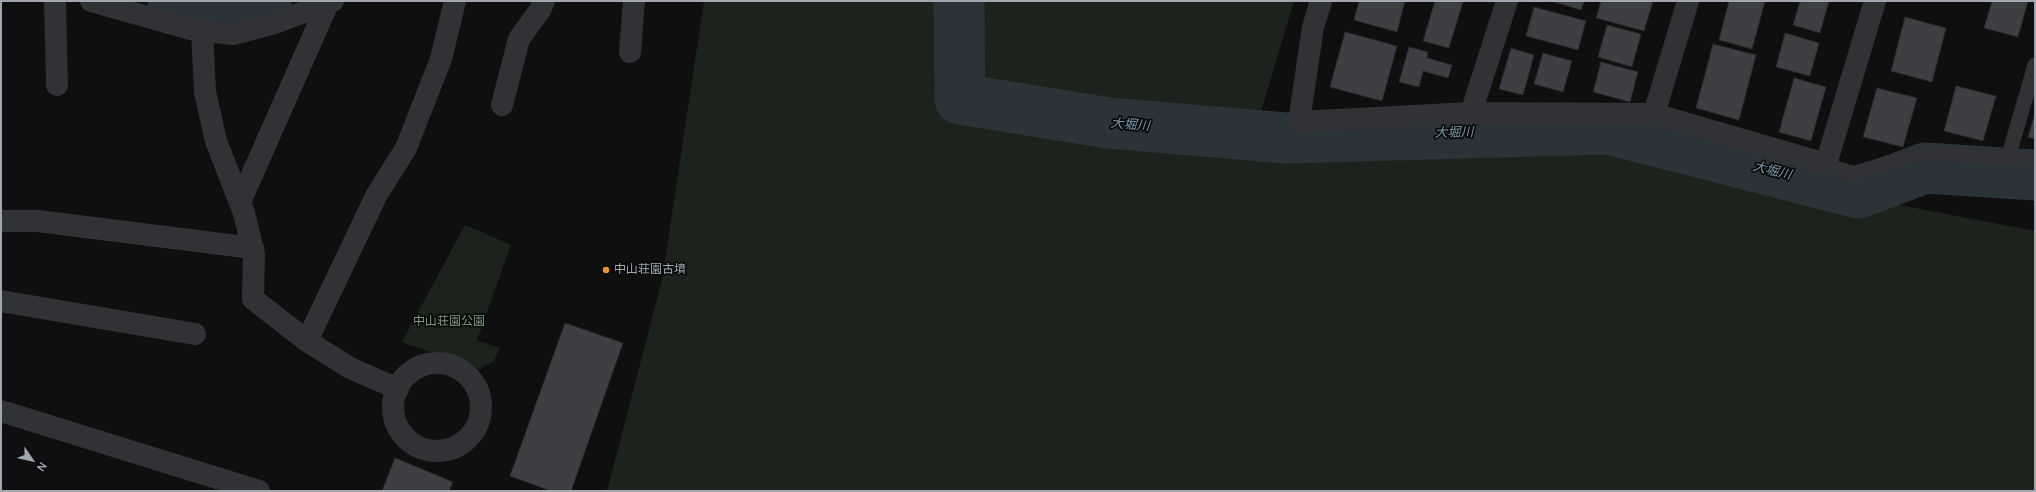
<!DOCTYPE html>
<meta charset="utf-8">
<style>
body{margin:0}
#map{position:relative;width:2036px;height:492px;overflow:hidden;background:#0f0f10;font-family:Manrope,sans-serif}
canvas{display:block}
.frame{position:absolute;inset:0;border:2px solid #a1a7b1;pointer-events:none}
.north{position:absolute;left:12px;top:440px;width:40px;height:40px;-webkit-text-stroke:3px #0a0a0b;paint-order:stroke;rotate:124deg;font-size:11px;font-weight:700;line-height:16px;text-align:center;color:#a1a7b1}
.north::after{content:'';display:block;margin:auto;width:14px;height:18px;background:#a1a7b1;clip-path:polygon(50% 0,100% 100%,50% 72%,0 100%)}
</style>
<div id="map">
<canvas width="2036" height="492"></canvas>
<div class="frame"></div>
<div class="north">N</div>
</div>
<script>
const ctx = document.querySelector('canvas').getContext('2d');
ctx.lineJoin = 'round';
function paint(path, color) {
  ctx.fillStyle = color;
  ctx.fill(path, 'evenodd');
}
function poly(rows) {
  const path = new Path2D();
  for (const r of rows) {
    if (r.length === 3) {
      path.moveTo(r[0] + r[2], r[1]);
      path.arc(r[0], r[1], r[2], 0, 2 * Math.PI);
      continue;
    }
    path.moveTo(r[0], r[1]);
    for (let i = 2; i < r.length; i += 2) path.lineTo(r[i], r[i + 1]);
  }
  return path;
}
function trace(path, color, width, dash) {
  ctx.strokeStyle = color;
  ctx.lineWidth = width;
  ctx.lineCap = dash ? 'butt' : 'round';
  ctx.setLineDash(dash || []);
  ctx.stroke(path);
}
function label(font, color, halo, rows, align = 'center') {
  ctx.font = font + ' Manrope,"Noto Sans JP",sans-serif';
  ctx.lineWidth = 3.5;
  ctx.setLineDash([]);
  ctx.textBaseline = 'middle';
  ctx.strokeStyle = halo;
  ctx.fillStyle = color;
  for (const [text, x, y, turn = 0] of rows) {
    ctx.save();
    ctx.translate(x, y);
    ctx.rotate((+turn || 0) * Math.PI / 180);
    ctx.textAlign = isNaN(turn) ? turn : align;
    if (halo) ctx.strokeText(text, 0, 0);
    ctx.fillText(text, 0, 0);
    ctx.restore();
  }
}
paint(poly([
 [704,1,1294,1,1255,132,1639,155,2035,231,2035,491,607,491,662,280],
 [465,225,511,245,477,340,500,348,493,362,479,369,402,342]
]), '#1c231c');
trace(poly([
 [173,1,224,14,266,1],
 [959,1,960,99,1109,123,1286,138,1608,129,1859,193,1925,168,2035,175]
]), '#293338', 51);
const building = poly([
 [1359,1,1405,1,1397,32,1354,20,1359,1],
 [1435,1,1463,1,1449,48,1423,41,1435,1],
 [1551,1,1584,1,1581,10,1551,1],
 [1601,1,1653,1,1644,31,1596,18,1601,1],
 [1729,1,1765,1,1752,49,1719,40,1729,1],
 [1800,1,1829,1,1820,33,1793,25,1800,1],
 [1992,1,2028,1,2018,37,1984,28,1992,1],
 [1534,7,1586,21,1578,50,1526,36,1534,7],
 [1905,17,1946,28,1932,82,1891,71,1905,17],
 [1607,25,1641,34,1632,67,1598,57,1607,25],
 [1345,32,1397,46,1382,101,1330,87,1345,32],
 [1785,33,1819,43,1810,76,1776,67,1785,33],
 [1713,44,1756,55,1739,120,1696,108,1713,44],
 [1409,47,1428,52,1427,58,1452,65,1448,78,1423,71,1419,87,1399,82,1409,47],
 [1511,48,1534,55,1523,95,1499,89,1511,48],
 [1543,53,1572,61,1563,92,1534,84,1543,53],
 [1601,62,1638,72,1630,102,1593,92,1601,62],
 [1794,78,1826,87,1811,141,1779,132,1794,78],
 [1956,86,1996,96,1983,141,1944,131,1956,86],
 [1877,88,1917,98,1903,147,1863,137,1877,88],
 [2035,113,2035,139,2028,137,2035,113],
 [565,323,623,343,571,491,551,491,510,476,565,323],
 [395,458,453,482,449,491,382,491,395,458]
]);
paint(building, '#3e3f43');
trace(building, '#292a2c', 1);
trace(poly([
 [2008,158,2035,65],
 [1826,164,1852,174,1922,153,2035,160]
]), '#303235', 15);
trace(poly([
 [55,1,57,85],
 [91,1,190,29,233,34,275,23,333,1],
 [1321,1,1313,27,1299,122,1471,113,1507,1],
 [1688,1,1654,114,1826,164,1875,1],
 [202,30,205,92,216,141,244,213,254,254,253,299,307,341,350,368,398,389],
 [630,52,634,1],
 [502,105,519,39,540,10,544,1],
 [1471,113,1654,114],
 [240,202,328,3],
 [1,221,38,221,253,248],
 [1,301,195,334],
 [307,341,376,196,406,148,441,59,455,1],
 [437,407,44],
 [1,411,259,491]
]), '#303235', 22);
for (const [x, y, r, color] of [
 [606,270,4,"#e9952e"]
]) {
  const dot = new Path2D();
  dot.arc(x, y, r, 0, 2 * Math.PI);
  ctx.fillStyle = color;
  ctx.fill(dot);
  trace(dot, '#0a0a0b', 1.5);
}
label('12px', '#a1a7b1', '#0a0a0b', [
 ["中山荘園古墳",614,270]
], 'left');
label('12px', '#7a9b78', '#0a0a0b', [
 ["中山荘園公園",449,322]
]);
label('italic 13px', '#7899ab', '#0a0a0b', [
 ["大堀川",1130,125,5],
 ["大堀川",1454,133,-1],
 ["大堀川",1772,171,14]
]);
</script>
